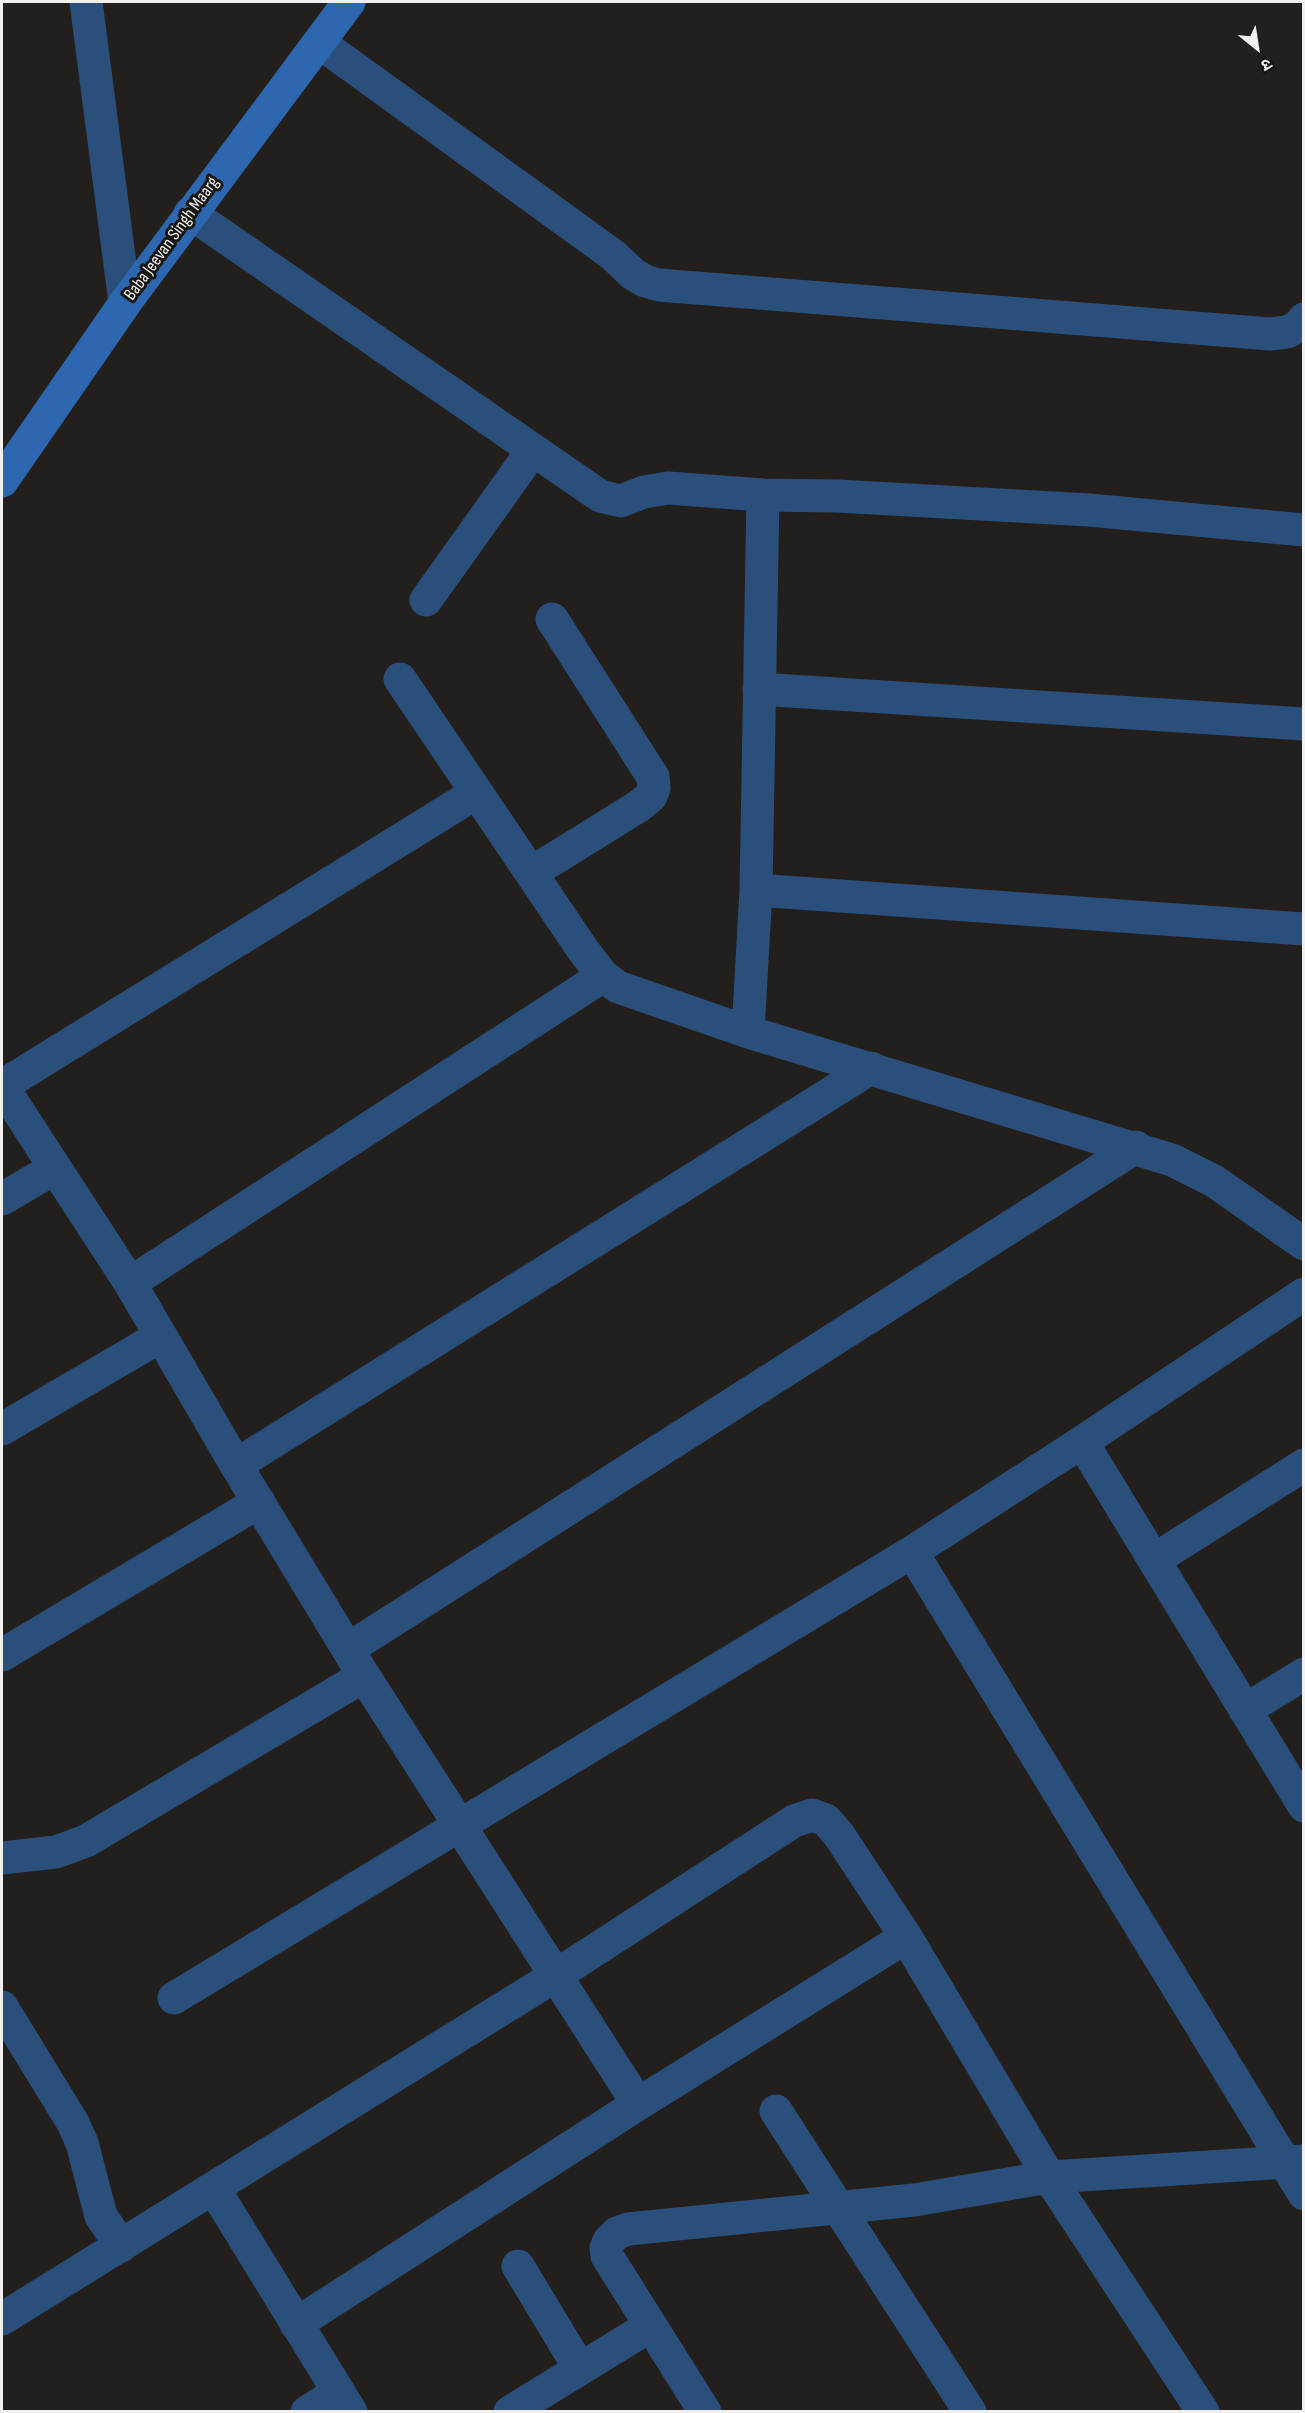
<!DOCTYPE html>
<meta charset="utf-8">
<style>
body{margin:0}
#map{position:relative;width:1305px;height:2413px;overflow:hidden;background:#221f1c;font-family:"Sofia Sans Condensed","Noto Sans Devanagari",sans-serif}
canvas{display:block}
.frame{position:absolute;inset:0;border:3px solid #f2f0ee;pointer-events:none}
.north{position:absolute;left:1227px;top:18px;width:60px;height:60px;-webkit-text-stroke:4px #181613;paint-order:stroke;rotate:150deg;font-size:16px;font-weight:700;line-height:24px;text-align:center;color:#f2f0ee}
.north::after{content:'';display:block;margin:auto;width:21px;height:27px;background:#f2f0ee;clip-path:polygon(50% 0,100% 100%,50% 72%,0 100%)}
</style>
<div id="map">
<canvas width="1305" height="2413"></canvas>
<div class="frame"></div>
<div class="north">उ</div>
</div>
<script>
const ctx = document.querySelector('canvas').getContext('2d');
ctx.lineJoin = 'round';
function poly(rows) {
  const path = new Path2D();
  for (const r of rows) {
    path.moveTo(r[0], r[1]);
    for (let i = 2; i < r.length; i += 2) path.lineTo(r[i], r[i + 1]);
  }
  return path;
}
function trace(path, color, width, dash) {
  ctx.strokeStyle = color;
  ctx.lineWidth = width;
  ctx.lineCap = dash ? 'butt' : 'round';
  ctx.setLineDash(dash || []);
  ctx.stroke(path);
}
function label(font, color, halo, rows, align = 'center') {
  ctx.font = font + ' "Sofia Sans Condensed",sans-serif';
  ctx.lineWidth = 6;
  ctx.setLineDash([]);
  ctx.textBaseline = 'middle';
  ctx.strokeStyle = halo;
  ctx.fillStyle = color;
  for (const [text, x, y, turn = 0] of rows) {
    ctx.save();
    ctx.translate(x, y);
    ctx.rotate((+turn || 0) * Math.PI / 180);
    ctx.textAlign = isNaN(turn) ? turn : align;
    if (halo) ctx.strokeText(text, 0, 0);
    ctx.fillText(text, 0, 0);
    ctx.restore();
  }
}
trace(poly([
 [86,2,125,303],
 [320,43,613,255,633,274,645,281,659,285,1270,334,1287,332,1297,327,1304,319],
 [190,213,600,496,621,501,644,492,668,488,763,495,837,496,1089,510,1304,530],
 [426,600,533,450],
 [400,679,583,950,603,976,618,987,748,1032,1172,1160,1214,1181,1304,1244],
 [759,689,1304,724],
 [531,873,639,806,651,796,654,788,653,777,552,619],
 [756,890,1304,929],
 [748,1032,756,890,763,495],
 [2,1086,130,1283,236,1465,364,1676,638,2104],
 [2,1086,476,793],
 [2,1199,55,1168],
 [130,1283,603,976],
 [2,1429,161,1336],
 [1082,1442,1304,1806],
 [236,1465,871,1068],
 [912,1552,1304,2194],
 [1154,1560,1304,1465],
 [348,1649,1136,1147],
 [2,1655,259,1502],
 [1245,1710,1304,1674],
 [2,1858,56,1852,86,1841,364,1676],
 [174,1998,912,1552,1082,1442,1304,1294],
 [2,2007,73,2123,82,2143,101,2216,121,2246],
 [776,2111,970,2412],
 [214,2189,351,2412],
 [518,2266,580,2369],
 [2,2319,555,1976,794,1821,812,1815,826,1820,839,1835,906,1937,1049,2177,1203,2412],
 [296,2324,638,2104,906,1937],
 [307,2412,338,2392],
 [510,2412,650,2326],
 [705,2412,607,2256,606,2248,609,2241,617,2233,628,2229,914,2200,1049,2177,1304,2161]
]), '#2b4f7b', 33);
trace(poly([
 [2,481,125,303,349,2]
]), '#2d67af', 33);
label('18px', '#f2f0ee', '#181613', [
 ["Baba Jeevan Singh Maarg",172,239,-54]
]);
</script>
